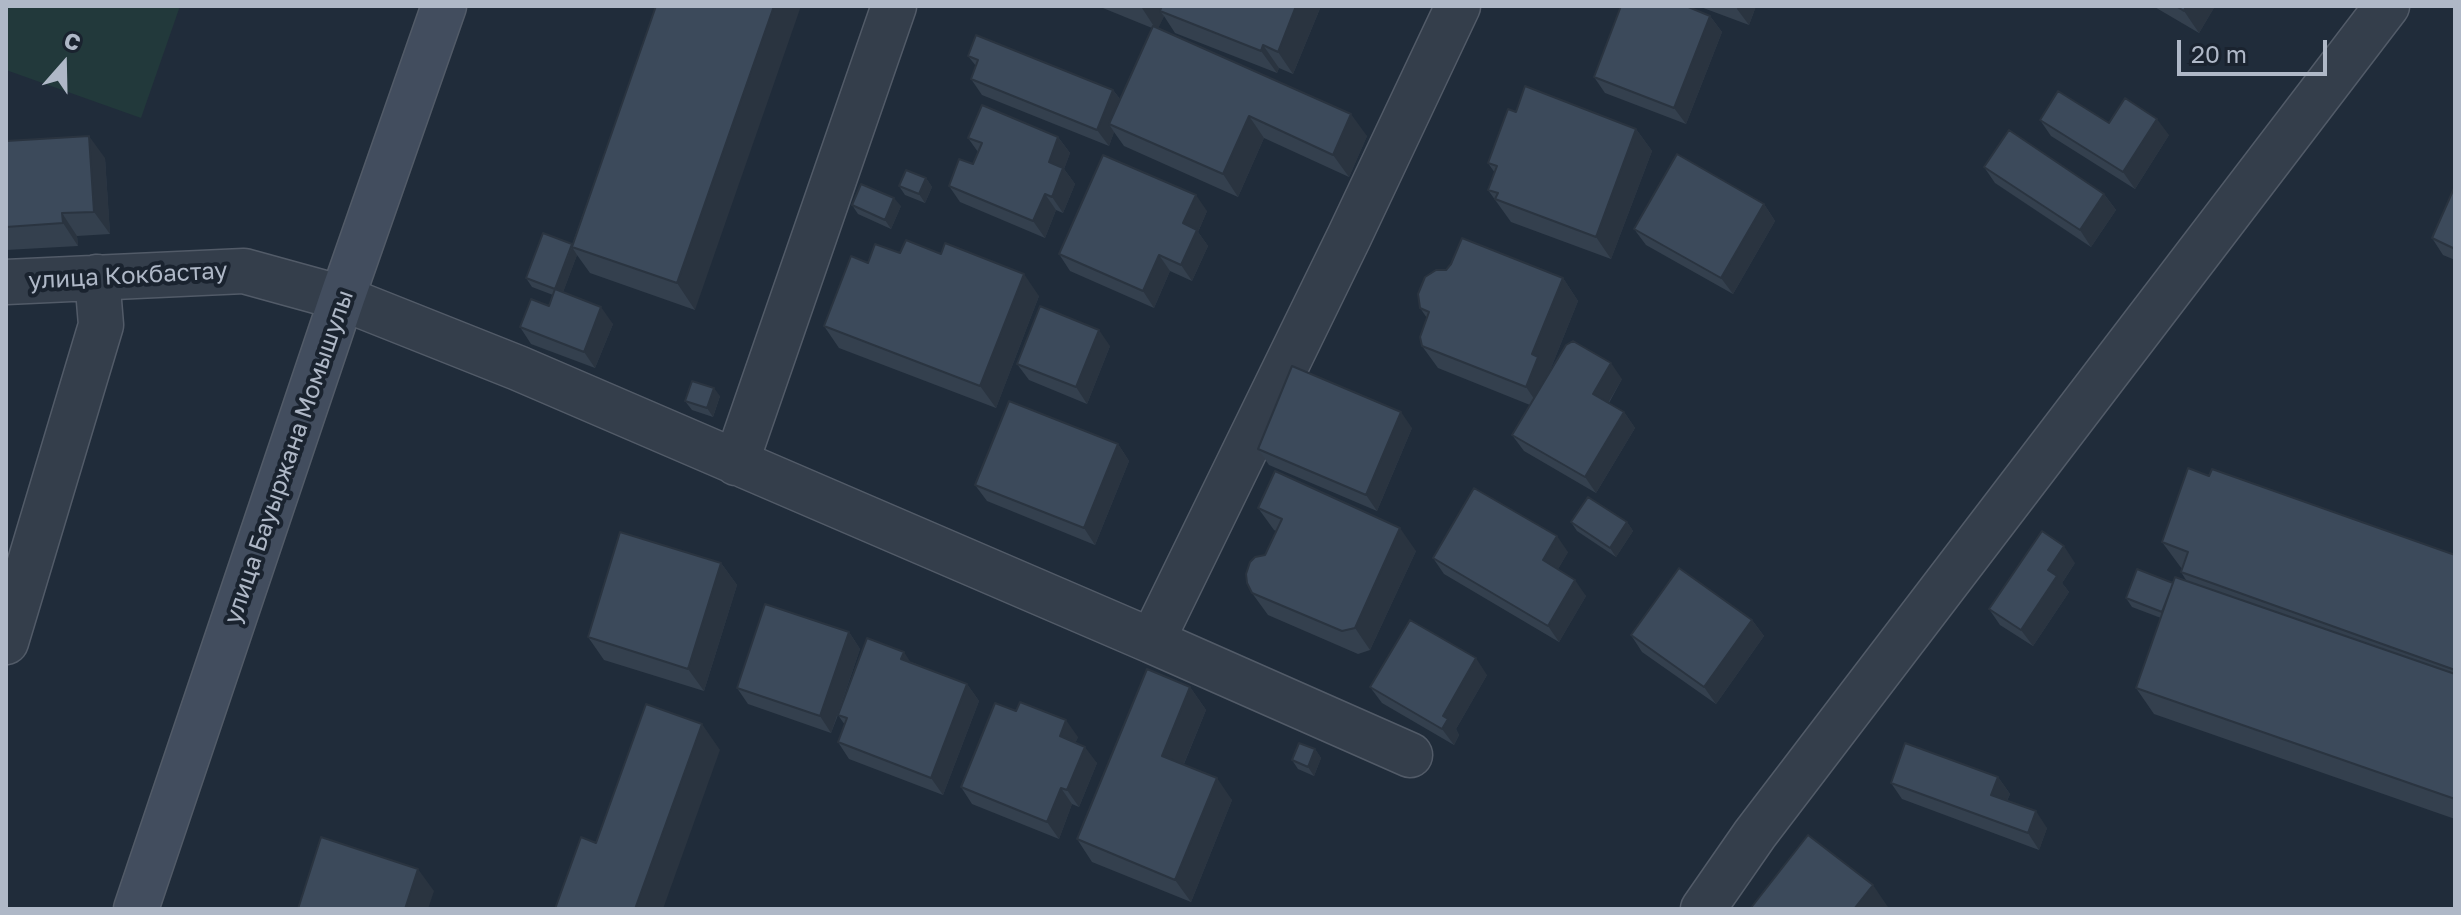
<!DOCTYPE html>
<meta charset="utf-8">
<style>
body{margin:0}
#map{position:relative;width:2461px;height:915px;overflow:hidden;background:#202c3a;font-family:"Golos Text",sans-serif}
canvas{display:block}
.frame{position:absolute;inset:0;border:8px solid #afb8c7;pointer-events:none}
.north{position:absolute;left:24px;top:24px;width:80px;height:80px;-webkit-text-stroke:6px #1a232f;paint-order:stroke;rotate:20deg;font-size:22px;font-weight:700;line-height:32px;text-align:center;color:#afb8c7}
.north::after{content:'';display:block;margin:auto;width:28px;height:36px;background:#afb8c7;clip-path:polygon(50% 0,100% 100%,50% 72%,0 100%)}
.scale{position:absolute;left:2177px;top:40px;width:150px;height:36px;box-sizing:border-box;border:4px solid #afb8c7;border-top:0;padding-left:10px;font-size:24px;line-height:28px;white-space:nowrap;color:#afb8c7;-webkit-text-stroke:6px #1a232f;paint-order:stroke}
</style>
<div id="map">
<canvas width="2461" height="915"></canvas>
<div class="frame"></div>
<div class="north">С</div>
<div class="scale">20 m</div>
</div>
<script>
const ctx = document.querySelector('canvas').getContext('2d');
ctx.lineJoin = 'round';
function paint(path, color) {
  ctx.fillStyle = color;
  ctx.fill(path, 'evenodd');
}
function poly(rows) {
  const path = new Path2D();
  for (const r of rows) {
    path.moveTo(r[0], r[1]);
    for (let i = 2; i < r.length; i += 2) path.lineTo(r[i], r[i + 1]);
  }
  return path;
}
function trace(path, color, width, dash) {
  ctx.strokeStyle = color;
  ctx.lineWidth = width;
  ctx.lineCap = dash ? 'butt' : 'round';
  ctx.setLineDash(dash || []);
  ctx.stroke(path);
}
function label(font, color, halo, rows, align = 'center') {
  ctx.font = font + ' "Golos Text",sans-serif';
  ctx.lineWidth = 8;
  ctx.setLineDash([]);
  ctx.textBaseline = 'middle';
  ctx.strokeStyle = halo;
  ctx.fillStyle = color;
  for (const [text, x, y, turn = 0] of rows) {
    ctx.save();
    ctx.translate(x, y);
    ctx.rotate((+turn || 0) * Math.PI / 180);
    ctx.textAlign = isNaN(turn) ? turn : align;
    if (halo) ctx.strokeText(text, 0, 0);
    ctx.fillText(text, 0, 0);
    ctx.restore();
  }
}
paint(poly([
 [6,6,180,6,141,118,6,70]
]), '#22393b');
const street = poly([
 [6,282,244,271,342,298,518,368,1152,641,1349,237,1458,6],
 [736,463,894,6],
 [1152,641,1410,755],
 [6,642,101,325,97,277],
 [1703,909,1755,834,2387,6]
]);
const secondary = poly([
 [136,909,342,298,444,6]
]);
trace(street, '#525b68', 47);
trace(secondary, '#525b68', 47);
trace(street, '#343e4b', 44);
trace(secondary, '#424d5e', 44);
paint(poly([
 [656,6,695,310,590,273,577,255,563,292,613,324,595,368,531,344,520,327,549,306,553,295,532,287,526,278,572,245],
 [1098,6,1321,6,1293,74,1279,68,1277,73,1175,33,1164,16,1158,28,1367,136,1349,177,1264,138,1238,197,1124,146,1114,132,1109,146,982,95,971,79,976,66,968,56,1113,90,1120,99,1152,28],
 [1698,6,1756,6,1749,25],
 [2153,6,2215,6,2199,33],
 [1710,16,1722,32,1686,124,1605,93,1594,77],
 [1516,112,1636,129,1652,151,1611,259,1511,222,1488,190,1495,173,1488,163],
 [2040,120,2109,123,2169,135,2135,189,2051,136],
 [1058,137,1070,153,1064,169,1075,184,1063,213,1056,210,1045,238,960,202,949,186,973,164,978,152,968,138],
 [6,141,105,158,110,234,77,236,78,246,6,250],
 [1984,167,2104,194,2116,210,2091,247,1995,183],
 [926,178,932,187,925,203,905,195,899,186],
 [2455,186,2455,260,2443,255,2432,238],
 [1764,204,1775,221,1733,294,1646,245,1634,229],
 [852,205,901,206,891,229,858,214],
 [1207,211,1198,232,1208,246,1192,281,1170,271,1154,308,1070,271,1059,254],
 [900,253,1039,296,996,408,839,348,824,326,868,263],
 [1563,278,1578,301,1549,373,1622,379,1609,403,1624,412,1635,428,1596,493,1524,451,1512,435,1530,405,1438,368,1422,346,1427,318,1420,308],
 [1110,346,1087,404,1029,380,1017,364],
 [720,396,713,417,692,410,685,401],
 [1412,428,1377,511,1269,465,1258,449],
 [1118,444,1129,461,1095,545,987,501,975,485],
 [2209,476,2455,555,2455,819,2154,714,2136,688,2161,618,2132,607,2126,598,2173,583,2186,580,2181,572,2182,569,2162,542],
 [1258,508,1416,551,1370,650,1358,654,1268,615,1252,593,1265,555,1276,531,1274,530],
 [1571,522,1627,522,1633,531,1616,557,1577,531],
 [1568,552,1558,569,1586,596,1559,642,1444,574,1433,558],
 [721,563,737,585,704,691,604,660,588,637],
 [2075,563,2062,583,2069,592,2033,646,2000,625,1989,609],
 [1752,620,1764,636,1716,704,1642,652,1631,635],
 [849,632,860,649,838,714,911,662,967,684,979,701,943,795,849,759,838,742,845,725,838,715,831,733,748,704,737,688],
 [1487,675,1456,729,1459,735,1454,745,1382,703,1370,687],
 [1190,687,1206,710,1184,764,1232,800,1191,902,1092,862,1077,839],
 [1078,737,1075,743,1097,763,1079,807,1072,804,1059,839,972,804,961,787],
 [1315,749,1321,758,1314,776,1298,769,1292,760],
 [1998,777,2010,794,2007,801,2047,828,2039,850,1902,799,1891,783]
]), '#34404e');
paint(poly([
 [774,6,801,6,695,310,677,283],
 [1143,6,1168,6,1160,11,1164,16,1157,31,1142,8],
 [1296,6,1321,6,1293,74,1278,52],
 [1738,6,1756,6,1749,25,1737,9],
 [2186,6,2215,6,2199,33,2184,11],
 [1710,16,1722,32,1686,124,1674,108],
 [1263,45,1279,68,1277,73,1261,51],
 [1113,90,1125,106,1109,124,1114,132,1109,146,1097,130],
 [1351,114,1367,136,1349,177,1333,155],
 [1249,116,1264,138,1238,197,1223,174],
 [2157,119,2169,135,2135,189,2123,172],
 [1636,129,1652,151,1611,259,1596,237],
 [89,136,105,158,110,234,94,212],
 [1058,137,1070,153,1064,169,1075,184,1063,213,1052,197,1049,162],
 [926,178,932,187,925,203,919,194],
 [1045,194,1056,210,1045,238,1033,221],
 [2104,194,2116,210,2091,247,2080,230],
 [1196,195,1207,211,1198,232,1208,246,1192,281,1181,265,1183,223],
 [894,198,901,206,891,229,885,220],
 [1764,204,1775,221,1733,294,1721,278],
 [62,213,77,236,78,246,63,223],
 [572,247,577,255,561,298,555,289],
 [1159,255,1170,271,1154,308,1143,291],
 [1024,274,1039,296,996,408,980,386],
 [1563,278,1578,301,1549,373,1541,409,1526,387,1532,354],
 [601,307,613,324,595,368,584,352],
 [1099,330,1110,346,1087,404,1076,387],
 [1611,363,1622,379,1604,410,1593,394],
 [714,388,720,396,713,417,707,408],
 [1401,412,1412,428,1377,511,1366,495],
 [1624,412,1635,428,1596,493,1585,477],
 [1118,444,1129,461,1095,545,1084,528],
 [1627,522,1633,531,1616,557,1610,548],
 [1400,528,1416,551,1370,650,1355,628],
 [1557,536,1568,552,1554,576,1543,560],
 [2064,546,2075,563,2062,583,2069,592,2033,646,2021,630,2048,570],
 [721,563,737,585,704,691,688,669],
 [1575,580,1586,596,1559,642,1548,626],
 [1752,620,1764,636,1716,704,1704,687],
 [849,632,860,649,831,733,820,716],
 [904,652,915,669,901,659],
 [1476,658,1487,675,1456,729,1459,735,1454,745,1442,729,1443,716],
 [967,684,979,701,943,795,931,778],
 [1190,687,1206,710,1178,778,1162,756],
 [1066,720,1078,737,1071,752,1060,736],
 [702,724,720,750,663,909,635,909],
 [1085,747,1097,763,1079,807,1067,790],
 [1315,749,1321,758,1314,776,1308,767],
 [1998,777,2010,794,2002,811,1991,795],
 [1217,778,1232,800,1191,902,1175,880],
 [1061,788,1072,804,1059,839,1047,822],
 [2036,811,2047,828,2039,850,2028,833],
 [418,869,434,891,428,909,405,909],
 [1873,885,1888,907,1887,909,1854,909]
]), '#2a3440');
const building = poly([
 [656,6,774,6,677,283,572,247,656,6],
 [1162,6,1296,6,1278,52,1263,45,1261,51,1160,11,1162,6],
 [1621,6,1686,6,1710,16,1674,108,1594,77,1621,6],
 [2176,6,2186,6,2184,11,2176,6],
 [1153,26,1351,114,1333,155,1249,116,1223,174,1109,124,1153,26],
 [976,35,1113,90,1097,130,971,79,978,60,968,56,976,35],
 [1525,86,1636,129,1596,237,1495,199,1498,193,1488,190,1497,166,1488,163,1508,109,1516,112,1525,86],
 [2058,91,2109,123,2125,98,2157,119,2123,172,2040,120,2058,91],
 [982,105,1058,137,1049,162,1063,168,1052,197,1045,194,1033,221,949,186,959,159,973,164,982,143,968,138,982,105],
 [2009,130,2104,194,2080,230,1984,167,2009,130],
 [89,136,94,212,62,213,63,223,6,227,6,141,89,136],
 [1677,154,1764,204,1721,278,1634,229,1677,154],
 [1103,155,1196,195,1183,223,1197,230,1181,265,1159,255,1143,291,1059,254,1103,155],
 [906,170,926,178,919,194,899,186,906,170],
 [861,184,894,198,885,220,852,205,861,184],
 [2455,186,2455,249,2432,238,2455,186],
 [543,233,572,244,555,289,526,278,543,233],
 [1462,238,1563,278,1532,354,1538,357,1526,387,1422,346,1420,337,1429,312,1420,308,1418,294,1425,277,1436,270,1446,270,1451,264,1462,238],
 [906,240,941,254,945,243,1024,274,980,386,824,326,851,256,868,263,875,244,900,253,906,240],
 [555,289,601,307,584,352,520,327,531,299,549,306,555,289],
 [1040,306,1099,330,1076,387,1017,364,1040,306],
 [1573,341,1611,363,1593,394,1624,412,1585,477,1512,435,1566,345,1573,341],
 [1292,366,1401,412,1366,495,1258,449,1292,366],
 [692,381,714,388,707,408,685,401,692,381],
 [1009,401,1118,444,1084,528,975,485,1009,401],
 [2188,468,2209,476,2212,469,2455,555,2455,670,2181,572,2188,552,2162,542,2188,468],
 [1275,471,1400,528,1355,628,1342,631,1252,593,1247,583,1246,574,1250,562,1255,557,1265,555,1282,519,1258,508,1275,471],
 [1474,488,1557,536,1543,560,1575,580,1548,626,1433,558,1474,488],
 [1588,497,1627,522,1610,548,1571,522,1588,497],
 [2042,531,2064,546,2048,570,2057,576,2021,630,1989,609,2042,531],
 [620,532,721,563,688,669,588,637,620,532],
 [1679,568,1752,620,1704,687,1631,635,1679,568],
 [2137,569,2173,583,2162,612,2126,598,2137,569],
 [2175,577,2455,674,2455,799,2136,688,2175,577],
 [765,604,849,632,820,716,737,688,765,604],
 [1410,620,1476,658,1443,716,1448,719,1442,729,1370,687,1410,620],
 [867,638,904,652,901,659,967,684,931,778,838,742,847,718,838,715,867,638],
 [1147,669,1190,687,1162,756,1217,778,1175,880,1077,839,1147,669],
 [1020,702,1066,720,1060,736,1085,747,1067,790,1061,788,1047,822,961,787,995,703,1016,711,1020,702],
 [646,704,702,724,635,909,555,909,581,837,596,843,646,704],
 [1299,743,1315,749,1308,767,1292,760,1299,743],
 [1905,743,1998,777,1991,795,2036,811,2028,833,1891,783,1905,743],
 [1808,835,1873,885,1854,909,1750,909,1808,835],
 [321,837,418,869,405,909,298,909,321,837]
]);
paint(building, '#3c4a5b');
trace(building, '#2a3440', 2);
label('24px', '#afb8c7', '#1a232f', [
 ["улица Кокбастау",128,276,-3],
 ["улица Бауыржана Момышулы",289,457,-71]
]);
</script>
